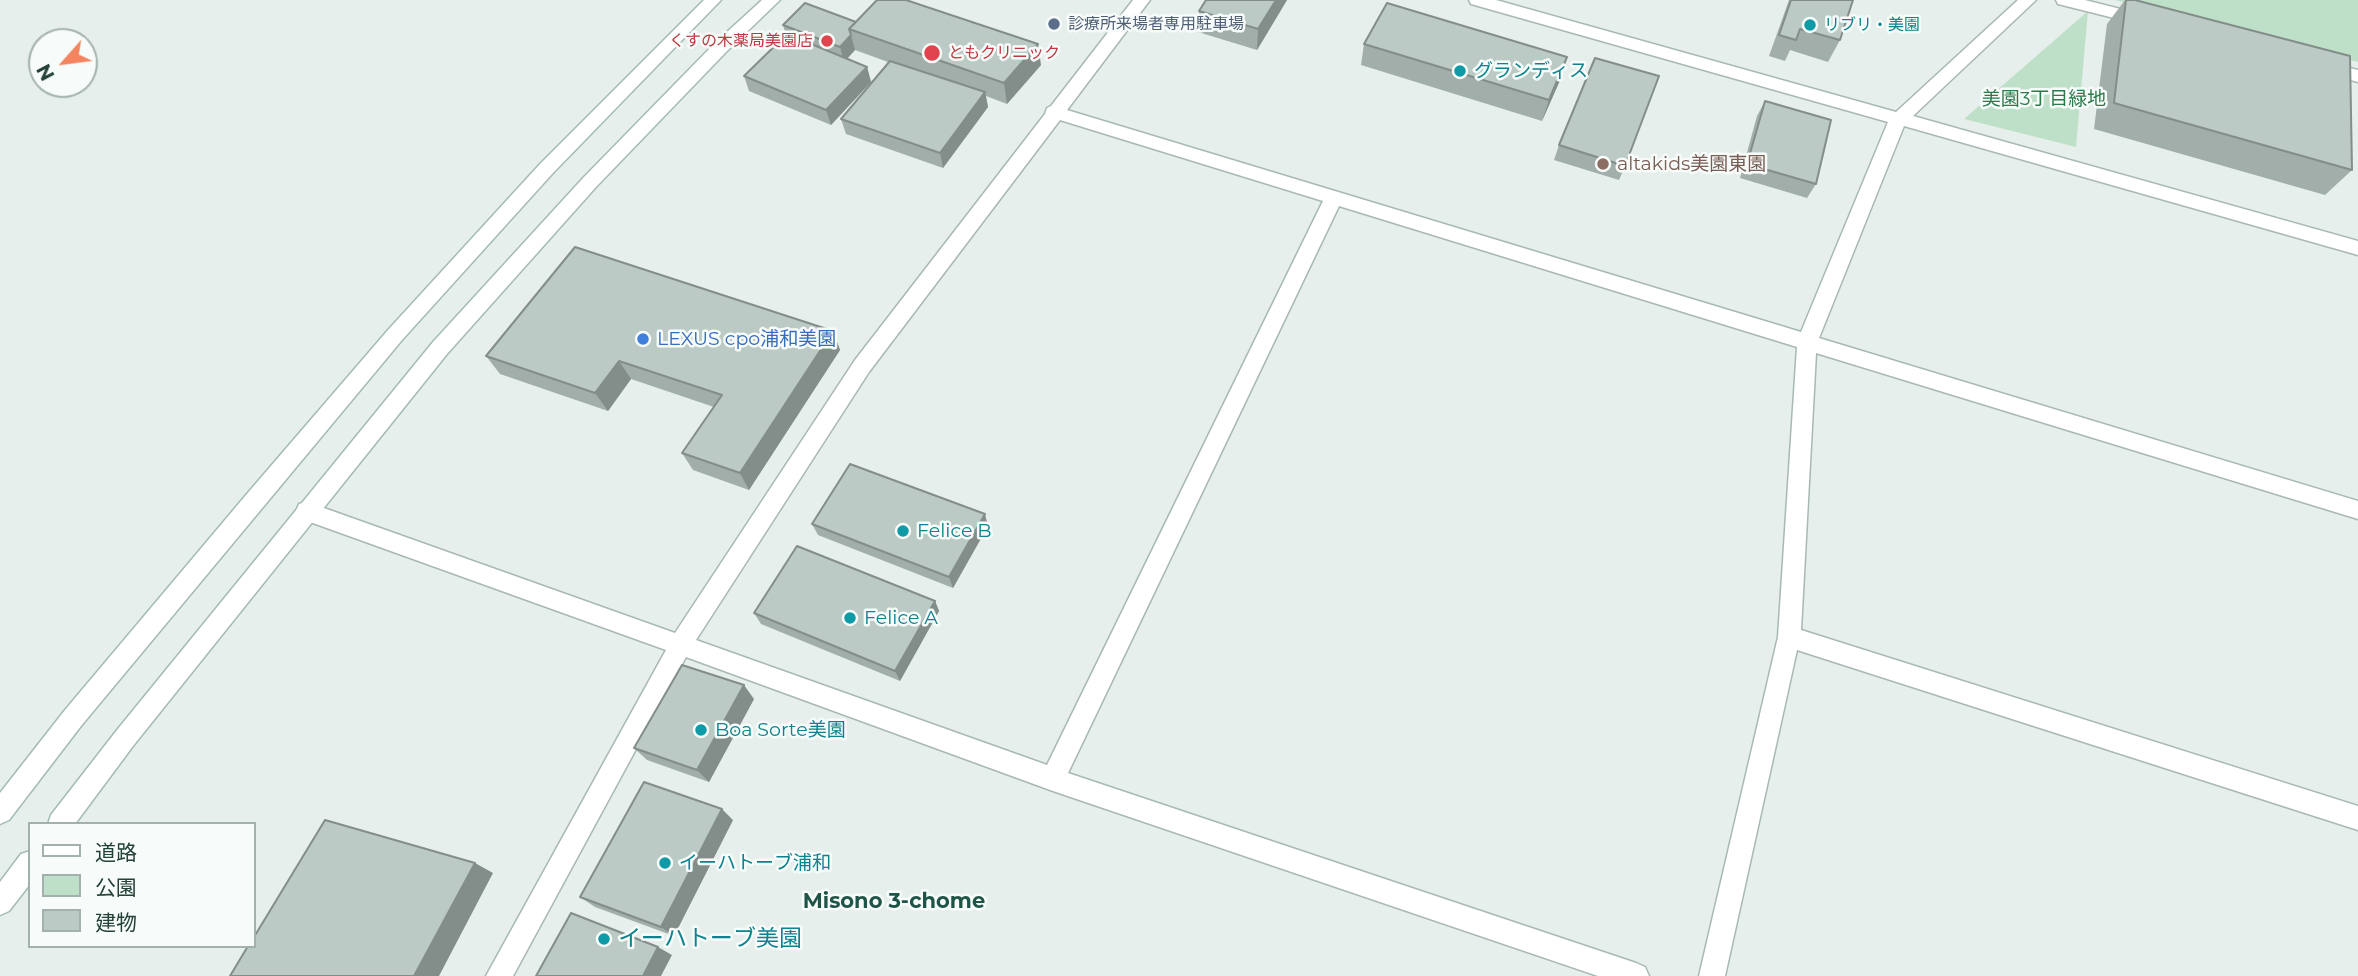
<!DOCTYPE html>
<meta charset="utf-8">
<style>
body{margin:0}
#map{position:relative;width:2358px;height:976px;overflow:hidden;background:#e6efeb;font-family:Montserrat,"Noto Sans JP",sans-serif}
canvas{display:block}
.legend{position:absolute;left:28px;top:822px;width:228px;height:126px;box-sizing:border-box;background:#f7fbf9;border:2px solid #a3b1ad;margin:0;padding:9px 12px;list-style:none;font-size:21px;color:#24423a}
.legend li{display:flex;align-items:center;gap:14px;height:35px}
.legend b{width:35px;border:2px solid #a3b1ad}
.north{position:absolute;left:28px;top:28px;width:70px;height:70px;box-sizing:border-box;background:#f7fbf9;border:2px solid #a3b1ad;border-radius:50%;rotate:242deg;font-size:19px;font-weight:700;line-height:28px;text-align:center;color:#24423a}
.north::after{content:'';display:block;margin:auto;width:24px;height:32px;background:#f4845f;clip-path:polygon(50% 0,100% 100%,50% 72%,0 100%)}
</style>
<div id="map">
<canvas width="2358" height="976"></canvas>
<ul class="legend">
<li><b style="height:9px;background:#fff"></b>道路</li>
<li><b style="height:19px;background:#bfe0c8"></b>公園</li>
<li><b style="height:19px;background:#bbcac4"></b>建物</li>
</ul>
<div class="north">N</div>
</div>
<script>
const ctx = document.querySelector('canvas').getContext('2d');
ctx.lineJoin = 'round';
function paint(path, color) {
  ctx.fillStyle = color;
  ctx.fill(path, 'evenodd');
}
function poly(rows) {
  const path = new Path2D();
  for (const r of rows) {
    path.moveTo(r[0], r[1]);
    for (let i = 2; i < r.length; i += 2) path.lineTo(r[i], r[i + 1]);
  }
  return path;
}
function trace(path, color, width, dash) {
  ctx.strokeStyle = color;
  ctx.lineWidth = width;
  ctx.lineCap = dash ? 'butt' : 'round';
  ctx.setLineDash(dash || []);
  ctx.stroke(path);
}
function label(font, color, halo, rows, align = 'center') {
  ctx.font = font + ' Montserrat,"Noto Sans JP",sans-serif';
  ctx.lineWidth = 5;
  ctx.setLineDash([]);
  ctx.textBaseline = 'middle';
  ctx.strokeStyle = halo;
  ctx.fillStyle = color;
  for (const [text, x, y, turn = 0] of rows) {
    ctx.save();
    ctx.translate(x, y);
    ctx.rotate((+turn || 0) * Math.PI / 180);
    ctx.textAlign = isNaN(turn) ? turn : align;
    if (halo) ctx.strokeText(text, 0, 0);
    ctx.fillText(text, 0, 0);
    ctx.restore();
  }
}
paint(poly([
 [2115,0,2358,0,2358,62],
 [2088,11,2076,147,1964,119]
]), '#bfe0c8');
const street = poly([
 [1133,0,1150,0,1067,110,1801,332,1888,122,1471,4,1469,0,1496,0,1896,112,2018,0,2036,0,1913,116,2358,241,2358,255,1904,126,1819,338,2358,501,2358,519,1816,353,1801,630,2358,806,2358,830,1797,650,1725,976,1699,976,1778,637,1797,347,1339,206,1068,773,1636,963,1645,967,1649,976,1598,976,1053,791,686,657,513,976,486,976,666,650,299,518,296,511,299,504,307,502,675,633,855,360,1045,114,1047,108,1051,106,1133,0],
 [1060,120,1323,201,1047,765,696,640,869,372,1060,120],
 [2056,0,2085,0,2148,16,2150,20,2142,25,2058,4,2056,0],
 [2323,61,2358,70,2358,82,2317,71,2315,67,2323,61]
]);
const secondary = poly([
 [704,0,721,0,552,174,402,340,81,726,9,820,0,824,0,793,65,710,246,495,388,330,540,164,704,0],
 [762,0,780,0,728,50,596,187,447,354,133,746,75,824,48,824,51,815,117,730,433,342,584,177,716,42,762,0],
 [30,851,30,884,9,911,0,915,0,882,21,854,30,851]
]);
trace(street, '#a8b8b2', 3);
trace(secondary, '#a4bbb3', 3);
paint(street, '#fff');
paint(secondary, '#fff');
paint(poly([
 [1287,0,1257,50,1198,32,1199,11],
 [1789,0,1853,0,1840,40,1828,62,1790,50,1785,61,1769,56],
 [2125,0,2135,0,2352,170,2325,195,2094,129,2107,24],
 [856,22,1041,65,1007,104,986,96,988,107,943,168,846,134,841,119,888,62,855,50,847,59,867,67,871,82,831,125,749,91,744,76,786,35,783,25],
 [1364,44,1567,57,1561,78,1542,121,1361,65],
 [1765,101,1816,184,1807,198,1740,178,1757,116],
 [1559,145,1625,166,1619,180,1554,160],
 [833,331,840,350,749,490,693,470,682,453,714,407,631,379,608,411,500,374,486,356],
 [812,524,988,526,953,588,818,535],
 [935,601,939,611,900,681,761,624,754,613],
 [754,699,709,782,647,760,634,748],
 [733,820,674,936,595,907,580,897]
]), '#a1aea9');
paint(poly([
 [1276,0,1287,0,1257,50,1258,29],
 [851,35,855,50,844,62,840,47],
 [1038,44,1041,65,1007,104,1004,83],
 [1567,57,1561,78,1542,121,1549,100],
 [867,67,871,82,831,125,826,110],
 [985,92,988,107,943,168,940,153],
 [833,331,840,350,749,490,740,473],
 [619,361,631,379,608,411,595,393],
 [985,514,988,526,953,588,949,577],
 [935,601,939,611,900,681,895,671],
 [744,685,754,699,709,782,697,770],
 [722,809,733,820,674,936,661,927],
 [475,863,493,873,439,976,414,976],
 [658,947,672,955,661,976,643,976]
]), '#838d89');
const building = poly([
 [877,0,906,0,1038,44,1004,83,849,29,877,0],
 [1206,0,1276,0,1258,29,1199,11,1206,0],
 [1791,0,1853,0,1840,40,1800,29,1796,40,1779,35,1791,0],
 [2126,0,2135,0,2350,56,2352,170,2114,103,2126,0],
 [805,3,856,22,849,29,851,35,840,47,783,25,805,3],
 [1387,3,1567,57,1549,100,1364,44,1387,3],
 [787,34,867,67,826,110,744,76,787,34],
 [1595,58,1659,76,1625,166,1559,145,1595,58],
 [890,61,985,92,940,153,841,119,890,61],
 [1765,101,1831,120,1816,184,1747,164,1765,101],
 [575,247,833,331,740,473,682,453,722,395,619,361,595,393,486,356,575,247],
 [850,464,985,514,949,577,812,524,850,464],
 [797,546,935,601,895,671,754,613,797,546],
 [682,665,744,685,697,770,634,748,682,665],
 [644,782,722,809,661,927,580,897,644,782],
 [325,820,475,863,414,976,230,976,248,946,254,946,254,937,325,820],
 [571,913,658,947,643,976,536,976,571,913]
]);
paint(building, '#bbcac4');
trace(building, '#838d89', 2);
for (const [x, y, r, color] of [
 [1054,24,7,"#5c6f8a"],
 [1810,25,7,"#0f9aa8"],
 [827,41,7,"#e0444e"],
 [932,53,9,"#e0444e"],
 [1460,71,7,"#0f9aa8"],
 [1603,164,7,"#8d6e63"],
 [643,339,7,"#3f7fe0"],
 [903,531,7,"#0f9aa8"],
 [850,618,7,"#0f9aa8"],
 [701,730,7,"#0f9aa8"],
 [665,863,7,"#0f9aa8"],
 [604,939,7,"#0f9aa8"]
]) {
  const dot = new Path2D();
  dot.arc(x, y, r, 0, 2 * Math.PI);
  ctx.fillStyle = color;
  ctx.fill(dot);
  trace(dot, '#f7fbf9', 2.5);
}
label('16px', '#4e5e75', '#f7fbf9', [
 ["診療所来場者専用駐車場",1068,24]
], 'left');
label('16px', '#0d838f', '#f7fbf9', [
 ["リブリ・美園",1824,25]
], 'left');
label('16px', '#be3a42', '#f7fbf9', [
 ["くすの木薬局美園店",813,41],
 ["ともクリニック",948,53,"left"]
], 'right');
label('19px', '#0d838f', '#f7fbf9', [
 ["グランディス",1474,71],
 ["Felice B",917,531],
 ["Felice A",864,618],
 ["Boa Sorte美園",715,730],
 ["イーハトーブ浦和",679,863]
], 'left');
label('19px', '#2d7a4b', '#f7fbf9', [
 ["美園3丁目緑地",2044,99]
]);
label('19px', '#785e54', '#f7fbf9', [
 ["altakids美園東園",1617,164]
], 'left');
label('19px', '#366cbe', '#f7fbf9', [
 ["LEXUS cpo浦和美園",657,339]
], 'left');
label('bold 21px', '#1f5548', '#f7fbf9', [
 ["Misono 3-chome",894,902]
]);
label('23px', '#0d838f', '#f7fbf9', [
 ["イーハトーブ美園",618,939]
], 'left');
</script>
